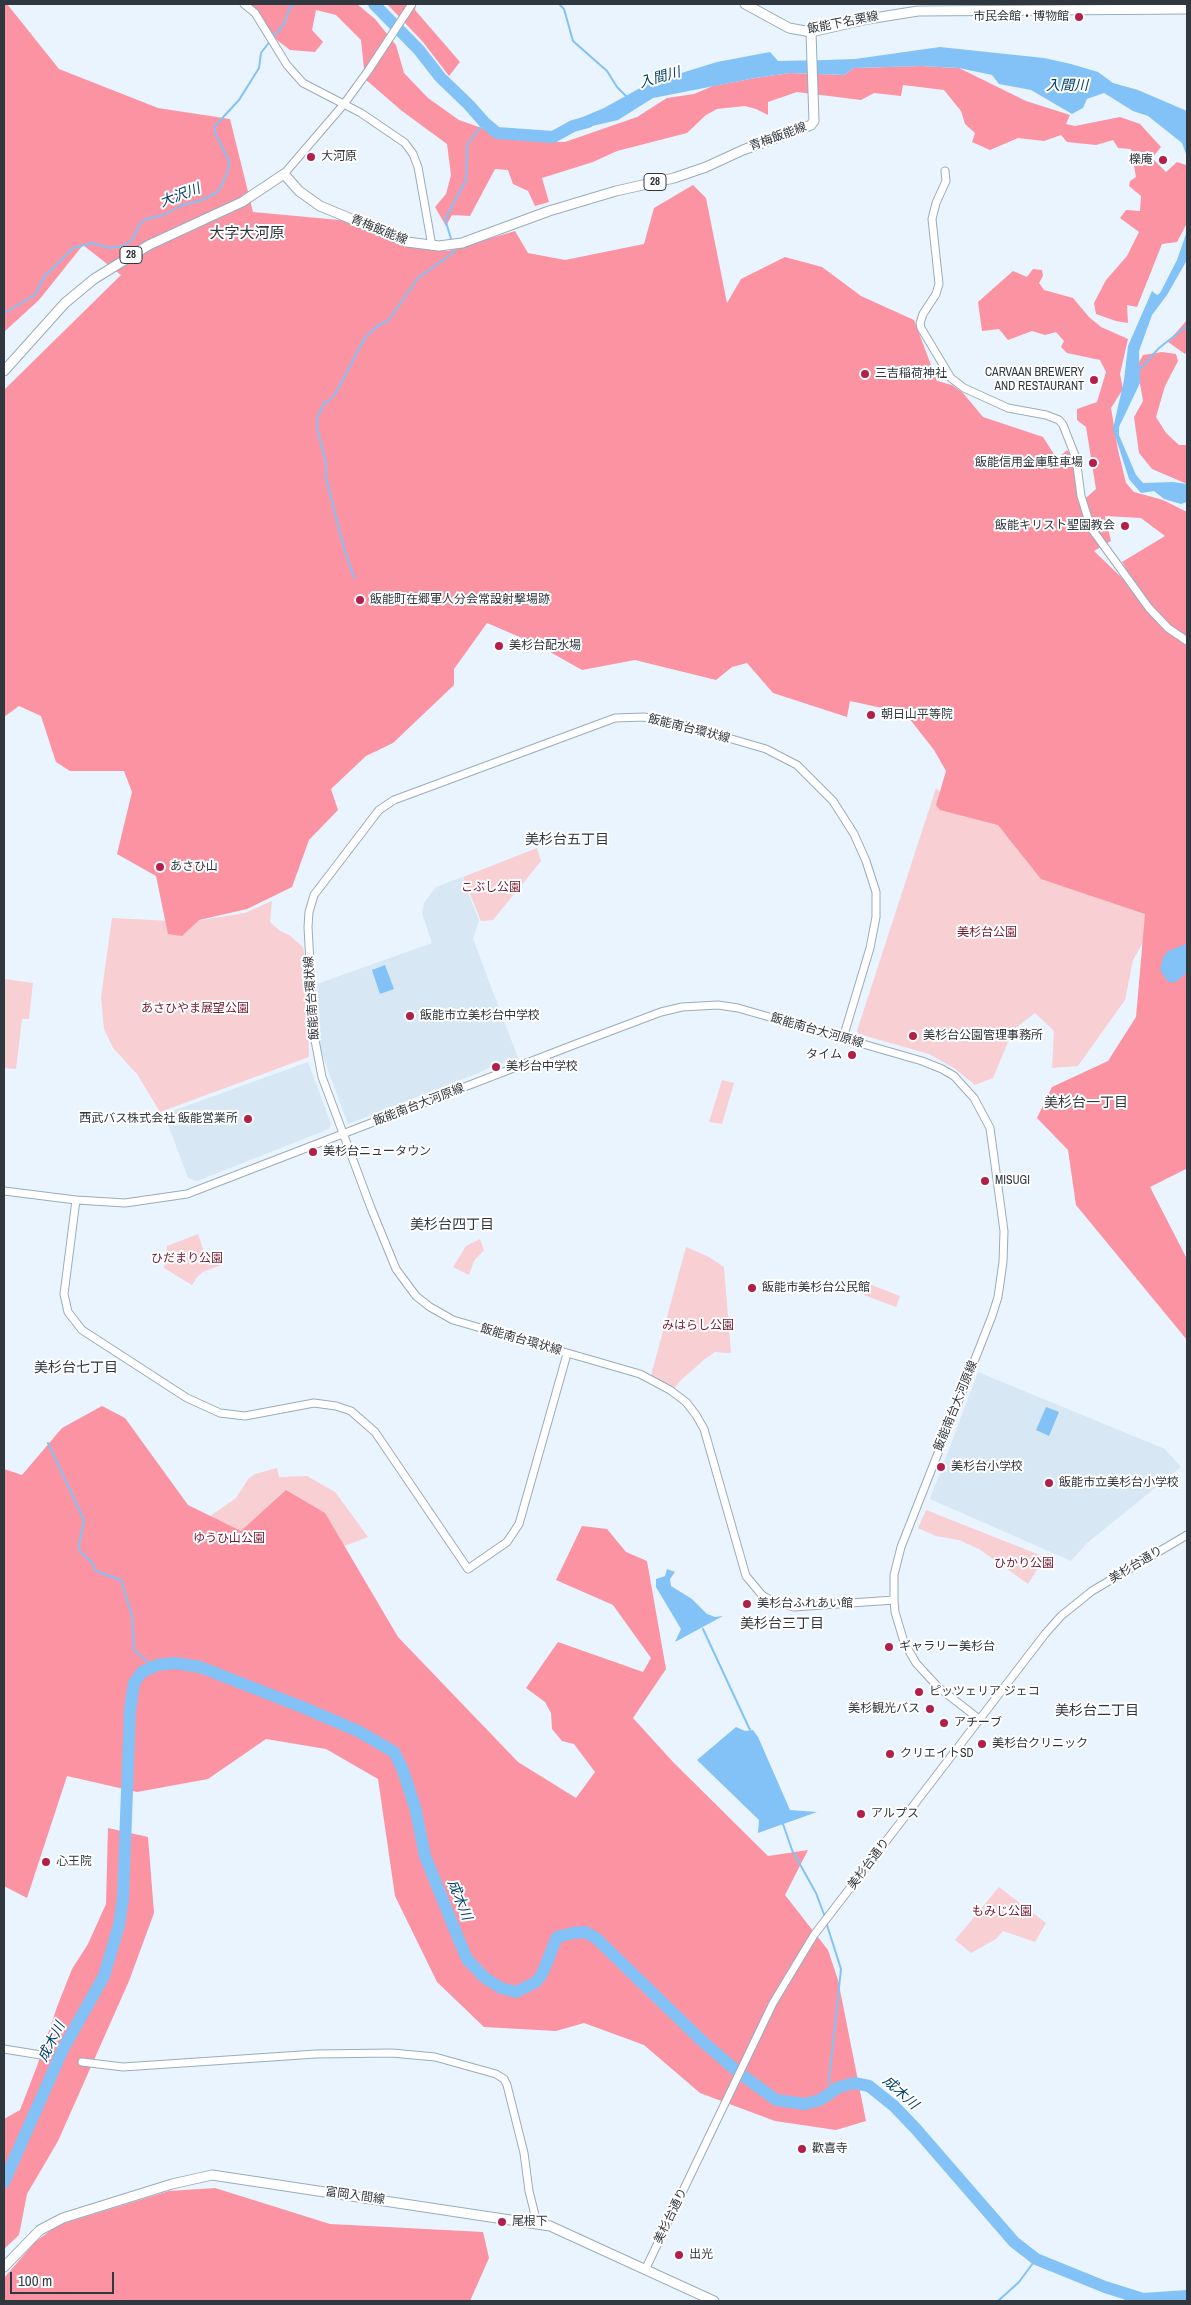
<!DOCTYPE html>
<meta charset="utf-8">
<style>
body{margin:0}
#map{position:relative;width:1191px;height:2305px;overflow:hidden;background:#e9f4ff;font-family:"Archivo Narrow",sans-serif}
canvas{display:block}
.frame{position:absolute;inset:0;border:5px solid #30373e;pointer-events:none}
.scale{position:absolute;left:10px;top:2272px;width:104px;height:22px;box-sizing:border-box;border:2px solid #30373e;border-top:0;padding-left:6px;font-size:15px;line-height:18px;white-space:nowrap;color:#30373e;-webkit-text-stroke:4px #fff;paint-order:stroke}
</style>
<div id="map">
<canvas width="1191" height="2305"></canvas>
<div class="frame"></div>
<div class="scale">100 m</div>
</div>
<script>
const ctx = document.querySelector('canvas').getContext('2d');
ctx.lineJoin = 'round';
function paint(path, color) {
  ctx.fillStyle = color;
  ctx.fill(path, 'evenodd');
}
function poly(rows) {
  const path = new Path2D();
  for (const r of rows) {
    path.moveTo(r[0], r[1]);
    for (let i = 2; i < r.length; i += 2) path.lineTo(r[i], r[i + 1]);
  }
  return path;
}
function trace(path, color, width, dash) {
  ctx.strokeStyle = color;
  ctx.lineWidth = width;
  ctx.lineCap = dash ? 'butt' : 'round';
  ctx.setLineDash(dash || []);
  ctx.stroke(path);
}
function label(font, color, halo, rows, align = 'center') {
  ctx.font = font + ' "Archivo Narrow","Noto Sans JP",sans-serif';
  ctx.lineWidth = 4;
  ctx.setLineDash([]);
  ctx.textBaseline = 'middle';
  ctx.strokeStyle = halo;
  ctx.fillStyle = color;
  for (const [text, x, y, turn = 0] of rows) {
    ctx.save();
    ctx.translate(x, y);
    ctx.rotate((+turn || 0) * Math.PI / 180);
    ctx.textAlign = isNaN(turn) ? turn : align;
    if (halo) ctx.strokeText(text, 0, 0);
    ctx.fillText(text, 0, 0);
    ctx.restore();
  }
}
paint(poly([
 [462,877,479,920,473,939,518,1058,490,1067,479,1073,348,1124,320,1049,317,984,432,943,422,913,424,903,436,887],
 [308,1062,331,1124,329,1129,197,1181,188,1178,164,1114],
 [978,1372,1165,1449,1181,1467,1086,1544,1071,1561,930,1499]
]), '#d8e7f4');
paint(poly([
 [936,788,949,800,1164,835,1147,935,1133,960,1125,1000,1078,1066,1052,1068,1054,1031,1035,1013,1013,1030,993,1078,975,1085,954,1068,929,1054,859,1034,857,1031],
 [537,848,541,861,493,920,481,921,463,877],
 [272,901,270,922,280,931,289,935,303,947,306,963,309,1057,160,1112,137,1074,113,1048,104,1029,101,997,112,918,190,922,245,913],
 [4,979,33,983,29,1019,22,1019,16,1069,4,1068],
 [722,1080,734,1083,722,1124,709,1122],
 [198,1234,204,1252,222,1258,224,1264,203,1272,198,1276,192,1285,164,1268,167,1246],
 [480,1239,484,1250,474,1261,469,1275,453,1267,466,1246],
 [686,1247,709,1257,724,1267,731,1353,715,1352,705,1359,682,1379,672,1391,650,1379],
 [869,1284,900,1296,896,1307,864,1295],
 [277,1468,279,1477,307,1476,335,1492,368,1537,342,1547,224,1586,189,1531,236,1498,248,1479,255,1474],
 [926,1510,1045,1557,1028,1584,979,1549,959,1540,936,1536,918,1528],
 [999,1887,1046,1923,1035,1942,1003,1931,996,1939,971,1953,955,1940]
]), '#f8cfd3');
paint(poly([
 [4,4,7,4,59,69,158,108,230,119,253,212,350,221,408,247,448,251,515,231,528,253,565,260,644,244,654,208,693,185,706,198,727,303,741,279,785,257,822,267,861,296,914,320,937,381,952,385,963,393,983,417,1043,437,1057,459,1067,450,1073,458,1079,504,1096,489,1086,427,1077,420,1077,409,1097,402,1106,372,1100,360,1067,353,1061,347,1064,341,1056,332,1045,335,1032,331,1008,340,999,329,982,331,978,302,1013,271,1027,277,1033,269,1042,270,1043,276,1039,283,1044,290,1073,298,1089,317,1101,327,1128,339,1120,374,1123,389,1111,408,1118,450,1126,483,1134,492,1163,500,1187,512,1186,1169,1150,1187,1187,1259,1187,1340,1076,1205,1068,1150,1037,1118,1052,1087,1108,1061,1136,1017,1145,914,1041,879,998,825,940,810,936,805,946,771,934,750,905,713,850,701,847,717,773,693,747,663,732,667,716,680,635,660,582,670,536,644,487,623,454,669,454,685,393,743,366,756,331,789,338,810,309,840,292,887,247,909,199,920,182,936,168,934,156,876,117,854,132,792,124,771,70,771,56,762,41,716,19,706,4,717,4,390,121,275,83,245,39,300,4,332],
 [1105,516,1141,518,1165,536,1122,562,1131,578,1122,578,1094,551,1111,541],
 [251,4,357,4,375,19,396,45,404,73,428,98,459,120,515,140,565,142,637,117,667,98,694,94,713,86,755,78,790,73,844,75,854,68,921,66,959,68,1026,101,1070,115,1066,124,1075,126,1120,117,1140,124,1161,147,1152,158,1166,172,1177,162,1186,165,1187,168,1187,223,1177,242,1162,244,1137,307,1127,305,1128,323,1116,321,1096,314,1094,303,1106,280,1127,256,1139,232,1120,218,1126,210,1140,211,1141,196,1129,186,1130,181,1136,177,1131,149,1118,148,1113,140,1096,145,1067,142,1061,135,1044,141,1018,138,990,150,972,142,975,133,965,124,961,111,944,90,903,85,901,96,874,93,861,100,797,92,768,102,768,115,756,109,745,106,717,109,706,115,687,133,617,151,593,162,542,178,549,202,535,206,528,191,513,184,508,170,495,169,470,216,452,215,446,226,435,207,446,194,451,175,447,144,402,111,365,79,361,40,336,15,316,10,312,30,323,42,315,52,290,50,277,40],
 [387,4,416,4,415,10,460,62,449,76,423,42],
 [1187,320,1187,352,1185,354,1168,342],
 [1162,352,1176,354,1178,361,1165,386,1156,417,1166,433,1179,445,1187,445,1187,484,1152,469,1139,453,1134,417,1143,401,1137,366,1143,355],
 [102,1406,125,1418,188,1505,241,1531,286,1490,325,1513,398,1637,518,1762,576,1798,595,1772,574,1744,562,1741,552,1729,551,1713,545,1702,526,1688,558,1642,643,1672,651,1658,613,1605,556,1580,582,1526,607,1529,626,1552,647,1561,666,1669,633,1718,674,1763,768,1856,808,1850,785,1895,828,1950,838,1980,866,2121,836,2130,775,2121,700,2093,644,2045,584,2023,556,2031,484,2027,437,1982,395,1896,378,1779,326,1749,266,1739,208,1779,137,1792,67,1776,27,1898,4,1886,4,1469,22,1475,62,1428],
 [108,1828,148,1837,154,1913,129,1981,58,2141,27,2194,19,2235,4,2249,4,2119,20,2110,37,2066,57,2007,72,1969,88,1944,106,1904],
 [215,2188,330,2224,483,2232,489,2258,470,2301,4,2301,4,2278,35,2242,58,2225,169,2191]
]), '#fb93a2');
paint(poly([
 [940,47,1044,58,1071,64,1098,72,1113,83,1138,90,1187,111,1187,157,1182,143,1148,116,1133,111,1104,93,1087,99,1083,108,1072,114,1031,90,999,84,992,75,959,68,921,66,854,68,844,75,790,73,755,78,653,98,618,120,575,130,571,122,604,108,649,83,717,62,770,52,778,61,826,60,855,59],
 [1187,231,1187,260,1167,295,1152,315,1139,351,1140,383,1119,427,1119,435,1136,475,1143,483,1173,482,1187,484,1187,502,1181,504,1164,499,1154,491,1141,493,1129,479,1113,429,1124,380,1128,346,1152,291,1157,295,1160,293,1177,260],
 [1186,944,1187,972,1176,982,1168,982,1160,970,1163,957,1168,951],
 [385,965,394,989,380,994,372,970],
 [1046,1407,1059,1412,1049,1436,1036,1430],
 [667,1569,675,1572,670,1579,671,1586,692,1599,707,1614,715,1617,723,1616,675,1642,681,1629,656,1587,656,1579,665,1576],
 [736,1727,745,1731,753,1730,758,1737,790,1810,817,1812,758,1833,759,1820,697,1760]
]), '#83c2f7');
trace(poly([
 [559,4,564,9,573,41,607,71,617,87,627,97],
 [273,37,284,24,290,7,295,4],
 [452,242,445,219,466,180,467,145,484,122],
 [4,313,35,295,44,277,73,248,92,243,110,248,123,246,132,240,140,224,146,219,164,215,180,206,202,200,216,193,221,187,229,167,229,161,215,133,215,126,239,100,259,68,261,53,270,41],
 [1139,370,1159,348,1187,326],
 [354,578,343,545,326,478,326,463,317,428,318,416,325,402,329,401,337,391,364,339,377,326,388,321,418,278,454,252,453,246],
 [48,1443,84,1520,79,1545,80,1552,91,1561,96,1571,121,1580,132,1616,134,1650,154,1667],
 [703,1629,750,1730],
 [783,1824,792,1850,816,1893,825,1917],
 [826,1922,841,1969,829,2080,833,2091],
 [998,2301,1019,2282,1036,2259],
 [1125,2301,1127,2294]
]), '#83c2f7', 2);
trace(poly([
 [374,4,419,50,440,77,469,105,484,122,497,133,553,137,573,126,588,122],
 [4,2182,63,2049,104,1976,119,1925,123,1898,130,1710,134,1683,142,1672,157,1665,175,1663,200,1667,302,1707,358,1731,394,1752,402,1768,415,1807,425,1856,454,1928,467,1959,485,1978,501,1988,516,1992,536,1982,542,1974,557,1937,573,1933,585,1932,596,1938,701,2040,738,2072,776,2100,805,2104,820,2100,839,2087,854,2083,869,2086,894,2106,916,2129,1014,2242,1036,2259,1105,2287,1143,2299,1187,2296]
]), '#83c2f7', 12);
const minor = poly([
 [244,4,255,13,287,65,303,83,361,113,405,143,413,154,418,167,432,246],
 [945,171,946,181,936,203,932,219,939,284,936,294,923,314,920,323,921,328,951,378,964,388,1008,408,1046,415,1059,420,1063,425,1076,458,1081,496,1091,528,1149,608,1168,628,1187,641],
 [284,174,344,104,368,71,412,4],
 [843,1038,870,948,876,917,876,892,866,861,854,834,833,801,797,765,766,749,677,723,644,717,615,718,394,800,379,810,314,895,309,912,308,927,314,1035,322,1077,371,1208,396,1269,416,1296,430,1307,453,1320,640,1374,670,1390,686,1402,696,1415,704,1429,746,1576,762,1595,772,1601,794,1607,894,1600],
 [4,1191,76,1200,125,1203,187,1194,576,1044,661,1012,682,1007,718,1005,738,1008,922,1061,942,1069,954,1076,974,1098,990,1128,1004,1231,1003,1262,998,1297,992,1316,901,1547,894,1575,894,1600,895,1612,904,1642,916,1663,938,1687,979,1719],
 [76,1200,64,1294,68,1312,82,1330,187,1398,220,1413,245,1416,314,1403,336,1406,351,1411,375,1432,468,1569,507,1542,519,1524,567,1354],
 [4,2049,47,2056],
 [82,2062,123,2067,316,2054,392,2053,435,2057,496,2074,504,2079,507,2085,524,2153,529,2191,537,2223],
 [645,2270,773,2003,814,1935,1045,1634,1061,1616,1092,1591,1187,1535]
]);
const major = poly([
 [745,4,789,28,811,32,868,19,918,11,1187,9],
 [4,371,65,303,94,279,149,245,242,202,284,174,299,191,320,206,407,242,439,246,462,243,549,211,616,191,674,178,706,167,743,150,811,125,814,121,811,32],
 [4,2267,40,2230,63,2218,172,2184,212,2175,550,2226,714,2301]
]);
trace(minor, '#99acbc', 9);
trace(major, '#99acbc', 11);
trace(minor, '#fff', 7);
trace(major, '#fff', 9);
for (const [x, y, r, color] of [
 [1079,17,5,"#b22049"],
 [311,157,5,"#b22049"],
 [1163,160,5,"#b22049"],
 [865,374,5,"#b22049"],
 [1094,380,5,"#b22049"],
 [1093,463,5,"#b22049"],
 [1125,526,5,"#b22049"],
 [360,600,5,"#b22049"],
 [499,646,5,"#b22049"],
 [871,715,5,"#b22049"],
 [160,867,5,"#b22049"],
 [410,1016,5,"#b22049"],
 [913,1036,5,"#b22049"],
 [852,1055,5,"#b22049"],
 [496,1067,5,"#b22049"],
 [248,1119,5,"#b22049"],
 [313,1152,5,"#b22049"],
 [985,1181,5,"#b22049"],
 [752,1288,5,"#b22049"],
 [941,1467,5,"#b22049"],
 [1049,1483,5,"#b22049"],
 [747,1604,5,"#b22049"],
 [889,1647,5,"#b22049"],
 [919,1692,5,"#b22049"],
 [930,1709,5,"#b22049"],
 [944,1723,5,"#b22049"],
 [982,1744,5,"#b22049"],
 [890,1754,5,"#b22049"],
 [861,1814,5,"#b22049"],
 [46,1862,5,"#b22049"],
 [802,2149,5,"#b22049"],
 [502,2222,5,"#b22049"],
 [679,2255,5,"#b22049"]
]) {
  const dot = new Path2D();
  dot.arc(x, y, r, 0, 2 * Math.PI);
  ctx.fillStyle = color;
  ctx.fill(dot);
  trace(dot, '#fff', 2);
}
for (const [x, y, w] of [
 [655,182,22],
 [131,255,22]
]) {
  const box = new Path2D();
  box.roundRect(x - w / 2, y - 8.5, w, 17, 4);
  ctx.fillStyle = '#fff';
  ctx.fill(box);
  trace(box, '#30373e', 1);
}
label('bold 11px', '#30373e', null, [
 ["28",655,182],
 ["28",131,255]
]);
label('12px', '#30373e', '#fff', [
 ["市民会館・博物館",1069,17,"right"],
 ["大河原",321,157],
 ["櫟庵",1153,160,"right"],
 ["CARVAAN BREWERY",1084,373,"right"],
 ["AND RESTAURANT",1084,387,"right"],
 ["三吉稲荷神社",875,374],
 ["飯能信用金庫駐車場",1083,463,"right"],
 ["飯能キリスト聖園教会",1115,526,"right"],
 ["飯能町在郷軍人分会常設射撃場跡",370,600],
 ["美杉台配水場",509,646],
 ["朝日山平等院",881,715],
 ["あさひ山",170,867],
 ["飯能市立美杉台中学校",420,1016],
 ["美杉台公園管理事務所",923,1036],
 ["タイム",842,1055,"right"],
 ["美杉台中学校",506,1067],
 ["西武バス株式会社 飯能営業所",238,1119,"right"],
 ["美杉台ニュータウン",323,1152],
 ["MISUGI",995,1181],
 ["飯能市美杉台公民館",762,1288],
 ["美杉台小学校",951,1467],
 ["飯能市立美杉台小学校",1059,1483],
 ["美杉台ふれあい館",757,1604],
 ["ギャラリー美杉台",899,1647],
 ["ピッツェリア ジェコ",929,1692],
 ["美杉観光バス",920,1709,"right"],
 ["アチーブ",954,1723],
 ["美杉台クリニック",992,1744],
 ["クリエイトSD",900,1754],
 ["アルプス",871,1814],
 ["心王院",56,1862],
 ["歡喜寺",812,2149],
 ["尾根下",512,2222],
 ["出光",689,2255]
], 'left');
label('12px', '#30373e', '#fff', [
 ["飯能下名栗線",843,23,-11],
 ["青梅飯能線",778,137,-20],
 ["青梅飯能線",379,230,22],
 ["飯能南台環状線",689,729,14],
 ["飯能南台環状線",312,998,-94],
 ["飯能南台大河原線",817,1031,16],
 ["飯能南台大河原線",419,1105,-21],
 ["飯能南台環状線",521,1340,16],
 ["飯能南台大河原線",956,1406,-68],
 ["美杉台通り",1136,1565,-31],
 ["美杉台通り",869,1864,-53],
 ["富岡入間線",355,2196,8],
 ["美杉台通り",671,2216,-64]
]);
label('12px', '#72182f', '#fff', [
 ["こぶし公園",491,888],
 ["美杉台公園",987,933],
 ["あさひやま展望公園",195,1009],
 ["ひだまり公園",187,1259],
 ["みはらし公園",698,1326],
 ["ゆうひ山公園",229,1539],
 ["ひかり公園",1024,1564],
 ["もみじ公園",1002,1912]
]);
label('italic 14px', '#00416b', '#fff', [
 ["入間川",660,78,-16],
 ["入間川",1067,86],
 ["大沢川",180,196,-21],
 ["成木川",459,1900,68],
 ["成木川",52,2042,-63],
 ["成木川",900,2093,42]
]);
label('14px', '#30373e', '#fff', [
 ["美杉台五丁目",567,840],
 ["美杉台一丁目",1086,1103],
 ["美杉台四丁目",452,1225],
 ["美杉台七丁目",76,1368],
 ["美杉台三丁目",782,1624],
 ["美杉台二丁目",1097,1711]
]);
label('15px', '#30373e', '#fff', [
 ["大字大河原",247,234]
]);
</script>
